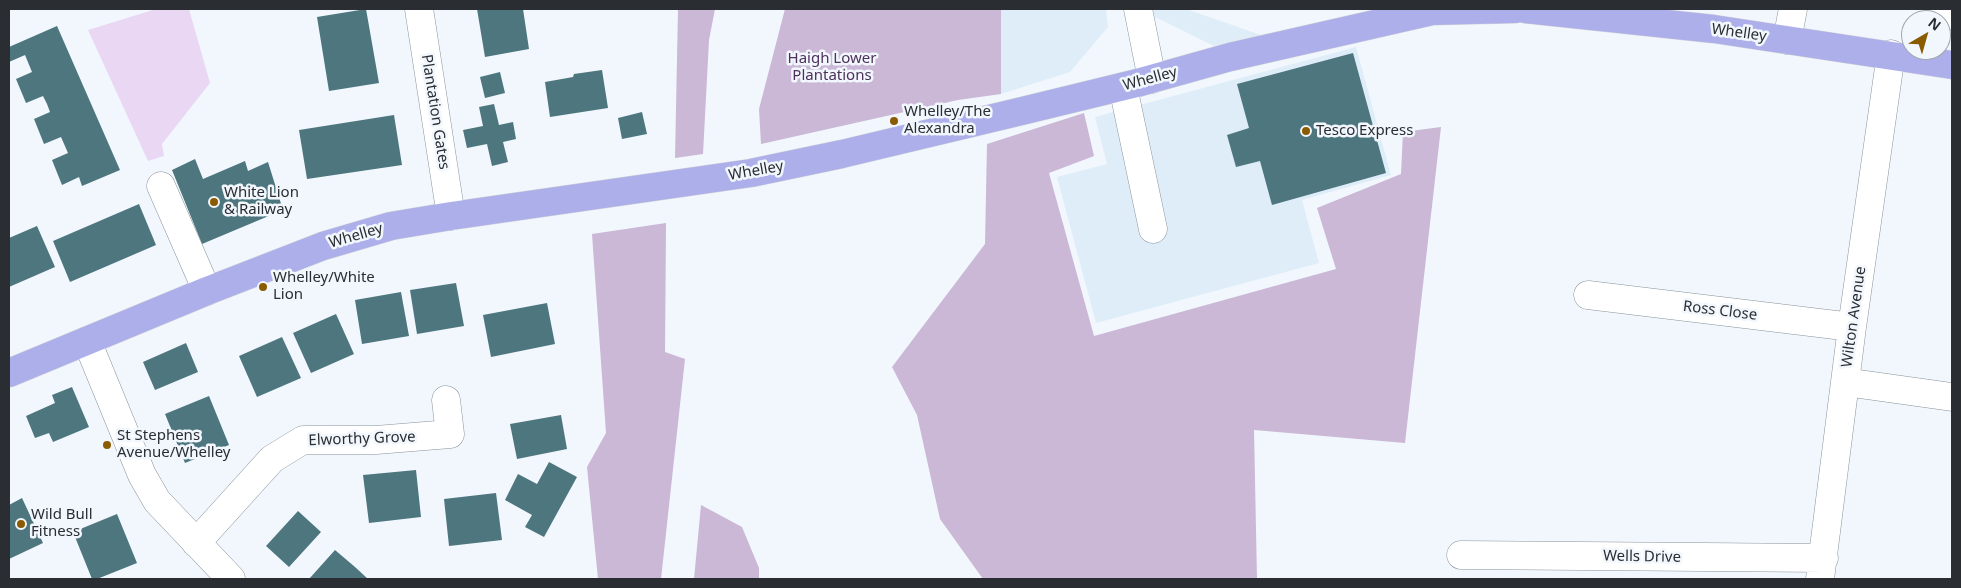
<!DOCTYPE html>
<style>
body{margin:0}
#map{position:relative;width:1961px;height:588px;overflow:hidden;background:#f1f7fd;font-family:"Noto Sans",sans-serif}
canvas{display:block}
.frame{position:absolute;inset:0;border:10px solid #2a2e32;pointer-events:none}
.north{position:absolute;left:1901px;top:10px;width:50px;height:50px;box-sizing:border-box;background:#f1f7fd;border:1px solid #a1a7ac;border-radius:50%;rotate:38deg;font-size:14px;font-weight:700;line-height:20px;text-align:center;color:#2a2e32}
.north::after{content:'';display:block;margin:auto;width:18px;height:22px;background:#8a5b00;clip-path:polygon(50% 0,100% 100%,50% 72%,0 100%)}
</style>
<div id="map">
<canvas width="1961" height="588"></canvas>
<div class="frame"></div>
<div class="north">N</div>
</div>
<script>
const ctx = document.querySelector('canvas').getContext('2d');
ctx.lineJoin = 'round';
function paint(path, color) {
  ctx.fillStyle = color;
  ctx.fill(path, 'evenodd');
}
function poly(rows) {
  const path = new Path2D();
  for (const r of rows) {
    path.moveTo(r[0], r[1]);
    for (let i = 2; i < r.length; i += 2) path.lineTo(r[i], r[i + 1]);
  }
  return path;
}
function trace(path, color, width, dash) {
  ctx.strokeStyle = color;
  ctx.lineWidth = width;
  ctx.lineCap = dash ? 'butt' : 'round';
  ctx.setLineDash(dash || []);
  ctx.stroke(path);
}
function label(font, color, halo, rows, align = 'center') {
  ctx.font = font + ' "Noto Sans",sans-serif';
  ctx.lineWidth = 5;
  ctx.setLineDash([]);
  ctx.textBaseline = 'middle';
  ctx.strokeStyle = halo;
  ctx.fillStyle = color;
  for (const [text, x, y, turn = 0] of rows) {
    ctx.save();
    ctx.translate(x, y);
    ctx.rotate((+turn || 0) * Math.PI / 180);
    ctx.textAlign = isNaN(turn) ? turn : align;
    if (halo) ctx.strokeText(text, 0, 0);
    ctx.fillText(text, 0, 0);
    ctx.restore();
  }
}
paint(poly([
 [1001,9,1106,9,1108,27,1070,72,1001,94],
 [1150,9,1186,9,1264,36,1214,46,1153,16],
 [1356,47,1391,175,1302,200,1319,263,1096,323,1057,177,1107,164,1095,117]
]), '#dfedf9');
paint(poly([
 [156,9,189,9,210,83,162,144,164,156,148,161,88,30]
]), '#ead7f4');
paint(poly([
 [678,9,715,9,709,40,703,154,675,158],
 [785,9,1001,9,1001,94,958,100,761,144,759,109],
 [1084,113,1094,156,1049,173,1094,336,1336,269,1317,208,1401,174,1403,132,1441,127,1405,443,1254,430,1257,579,983,579,940,519,917,415,892,367,985,244,987,144],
 [666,223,665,352,685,359,661,579,598,579,587,467,606,433,592,234],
 [701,505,742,527,759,568,759,579,694,579]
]), '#cbb7d6');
paint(poly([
 [366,9,379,83,329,91,317,17],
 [477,9,523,9,529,49,485,57],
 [57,26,120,170,82,186,79,177,62,185,52,160,68,153,61,137,44,144,34,119,50,112,47,104,43,96,26,103,16,79,32,72,25,55,9,62,9,47],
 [1353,53,1386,173,1272,205,1260,161,1236,167,1227,135,1249,128,1237,84],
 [602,70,608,108,550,117,545,82,573,77,574,74],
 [500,72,505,93,485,98,480,77],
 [494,104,499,125,513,122,516,139,503,142,508,162,492,166,487,144,467,148,463,130,483,126,479,107],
 [642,112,647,134,622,139,618,118],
 [394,115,402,165,307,179,299,130],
 [195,159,203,179,245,161,248,171,268,162,283,210,202,244,172,170],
 [139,204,156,245,70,282,53,241],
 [37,226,55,267,9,287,9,238],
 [456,283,464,326,417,334,410,290],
 [401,292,409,336,362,344,355,300],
 [547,303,555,344,491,357,483,315],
 [336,314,354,354,311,373,293,333],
 [282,337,301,378,257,397,239,356],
 [186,343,198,372,155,390,143,362],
 [72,387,89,427,53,442,49,433,35,438,26,416,55,403,52,395],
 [209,396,229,445,185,463,165,414],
 [561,415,567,449,517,459,510,424],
 [549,462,577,477,544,537,525,527,532,515,505,500,518,474,537,484],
 [416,470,421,517,369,523,363,475],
 [496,493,502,540,449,546,444,499],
 [22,498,43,543,9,559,9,505],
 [298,511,321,532,289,567,266,546],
 [117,514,137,563,97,579,92,579,73,532],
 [335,550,355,567,368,579,309,579]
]), '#4d767f');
const minor = poly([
 [419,9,451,216],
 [1138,9,1152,79],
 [1940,20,1942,9],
 [1787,40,1793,9],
 [1123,87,1153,229],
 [161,186,207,291],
 [1588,295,1852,327],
 [87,341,142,475,157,501,231,579],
 [1845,382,1952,397],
 [196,543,272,459,303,440,376,440,450,434,446,400],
 [1461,555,1824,558],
 [1820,579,1852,327,1891,54]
]);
const major = poly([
 [1525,9,1714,29,1952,65],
 [9,373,207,291,323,246,391,226,451,216,751,173,842,154,1022,111,1137,83,1230,57,1432,11,1515,9]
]);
trace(minor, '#89939b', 29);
trace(major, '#d4d5d6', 29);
trace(minor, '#fff', 28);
trace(major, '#adafeb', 28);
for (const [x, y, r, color] of [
 [894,121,5,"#8a5b00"],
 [1306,131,5,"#8a5b00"],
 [214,202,5,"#8a5b00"],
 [263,287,5,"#8a5b00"],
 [107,445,5,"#8a5b00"],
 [21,524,5,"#8a5b00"]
]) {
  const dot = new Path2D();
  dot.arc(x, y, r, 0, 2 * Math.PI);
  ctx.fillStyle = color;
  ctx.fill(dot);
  trace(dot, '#f1f7fd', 2);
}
label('15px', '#2a2e32', '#f1f7fd', [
 ["Whelley",1739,33,8],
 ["Whelley",1150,79,-15],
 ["Plantation Gates",435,112,81],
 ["Whelley",756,171,-10],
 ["Whelley",356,236,-16],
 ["Ross Close",1720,311,7],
 ["Wilton Avenue",1854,317,-82],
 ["Elworthy Grove",362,439,-2],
 ["Wells Drive",1642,557,1]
]);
label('15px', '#4e315b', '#f1f7fd', [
 ["Haigh Lower",832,59],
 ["Plantations",832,76]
]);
label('15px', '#2a2e32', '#f1f7fd', [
 ["Whelley/The",904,112],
 ["Alexandra",904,129],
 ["Tesco Express",1316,131],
 ["White Lion",224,193],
 ["& Railway",224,210],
 ["Whelley/White",273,278],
 ["Lion",273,295],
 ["St Stephens",117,436],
 ["Avenue/Whelley",117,453],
 ["Wild Bull",31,515],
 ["Fitness",31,532]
], 'left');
</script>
